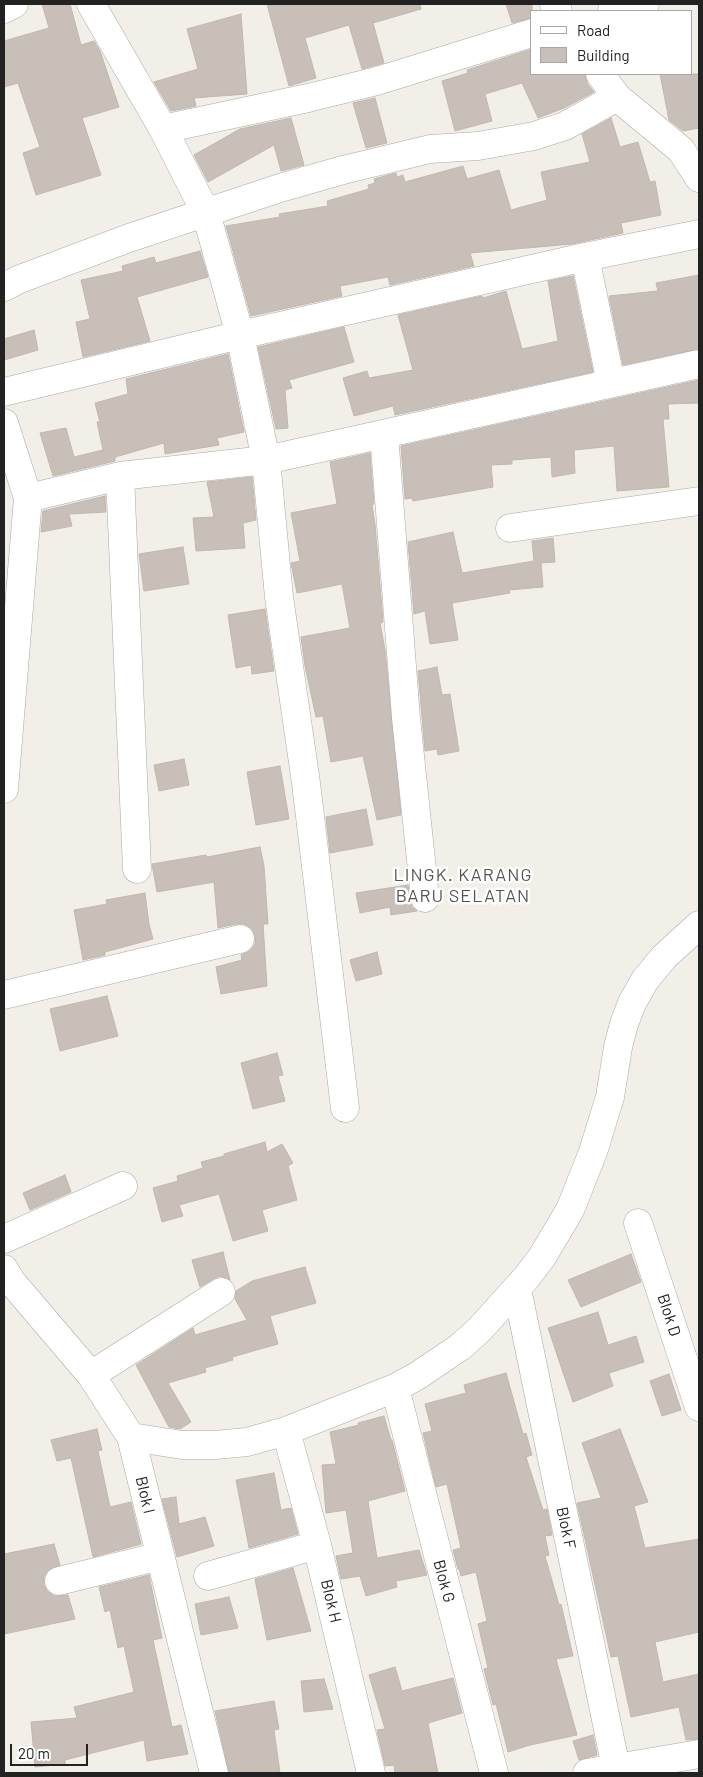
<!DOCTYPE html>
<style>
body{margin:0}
#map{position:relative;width:703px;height:1777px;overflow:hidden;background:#f2efe9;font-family:Barlow,sans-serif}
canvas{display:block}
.frame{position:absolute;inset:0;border:5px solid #222;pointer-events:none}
.legend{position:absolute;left:530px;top:10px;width:162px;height:65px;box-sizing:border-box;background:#fff;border:1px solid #a7a7a7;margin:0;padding:6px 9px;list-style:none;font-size:15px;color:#222}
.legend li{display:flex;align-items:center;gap:10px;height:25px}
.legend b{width:25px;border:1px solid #a7a7a7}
.scale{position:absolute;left:10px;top:1744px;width:78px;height:22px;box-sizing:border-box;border:2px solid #222;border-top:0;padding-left:6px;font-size:15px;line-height:18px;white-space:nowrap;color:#222;-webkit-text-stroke:4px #fff;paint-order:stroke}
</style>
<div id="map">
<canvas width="703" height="1777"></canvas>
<div class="frame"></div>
<ul class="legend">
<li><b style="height:6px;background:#fff"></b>Road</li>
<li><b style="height:14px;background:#c7bfb8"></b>Building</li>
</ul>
<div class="scale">20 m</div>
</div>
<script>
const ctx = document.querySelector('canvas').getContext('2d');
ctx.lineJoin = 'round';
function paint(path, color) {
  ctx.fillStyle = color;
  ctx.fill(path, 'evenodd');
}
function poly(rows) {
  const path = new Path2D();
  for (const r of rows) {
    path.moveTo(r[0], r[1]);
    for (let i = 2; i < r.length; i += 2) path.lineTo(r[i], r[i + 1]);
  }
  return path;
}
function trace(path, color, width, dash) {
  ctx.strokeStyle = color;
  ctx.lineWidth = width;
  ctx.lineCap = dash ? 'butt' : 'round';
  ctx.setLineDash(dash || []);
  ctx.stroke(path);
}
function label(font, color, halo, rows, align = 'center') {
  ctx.font = font + ' Barlow,sans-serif';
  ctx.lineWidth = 5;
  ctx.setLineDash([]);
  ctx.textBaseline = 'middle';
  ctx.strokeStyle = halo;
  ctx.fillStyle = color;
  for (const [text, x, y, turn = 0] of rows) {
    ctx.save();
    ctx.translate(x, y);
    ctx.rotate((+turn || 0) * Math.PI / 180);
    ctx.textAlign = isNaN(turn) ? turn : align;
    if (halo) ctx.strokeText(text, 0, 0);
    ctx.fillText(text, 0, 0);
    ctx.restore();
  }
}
const building = poly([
 [42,4,70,4,81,45,94,41,100,51,119,107,82,118,101,175,36,195,23,153,40,147,18,83,4,87,4,41,49,28,42,4],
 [267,4,420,4,421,9,373,23,384,63,362,69,349,25,305,38,316,78,289,86,267,4],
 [506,4,532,4,532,18,512,23,506,4],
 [241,14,247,94,194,98,196,106,171,111,154,82,198,69,187,29,241,14],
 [532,49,532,74,585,74,587,83,594,92,564,108,538,118,522,83,485,94,492,121,455,131,442,81,468,73,467,70,532,49],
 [660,74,699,74,699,128,683,131,669,120,660,74],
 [375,98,387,143,366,148,353,103,375,98],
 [291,118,304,165,281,171,274,145,208,182,194,155,240,129,291,118],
 [611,118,620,147,638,142,650,182,655,181,661,215,621,223,623,233,572,244,470,253,474,266,390,285,388,277,340,286,342,296,251,316,226,226,280,217,279,214,328,206,327,201,369,189,368,185,375,183,374,179,396,173,397,177,403,175,405,182,463,166,467,179,499,170,511,210,547,200,541,172,590,162,582,134,611,118],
 [200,251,208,277,137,297,150,341,83,357,76,322,90,319,81,280,123,271,122,266,154,257,156,263,200,251],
 [699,275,699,349,623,365,609,296,658,291,656,283,699,275],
 [573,276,593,372,395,415,393,406,354,416,343,378,367,371,369,378,413,370,398,315,482,296,483,298,506,291,522,349,558,341,548,281,573,276],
 [344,327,354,362,289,380,292,388,285,390,288,428,276,429,258,347,344,327],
 [34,330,38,350,4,360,4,339,34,330],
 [228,354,244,432,217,438,219,445,165,454,164,443,115,457,115,461,53,476,40,433,66,428,74,457,103,450,97,422,100,422,95,403,128,394,126,379,228,354],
 [699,380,699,403,668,404,669,419,663,419,669,487,617,491,614,446,574,450,575,473,552,477,551,457,512,460,512,464,491,465,493,487,413,501,412,498,405,499,401,446,699,380],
 [370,453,374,504,372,505,375,524,383,622,380,623,385,650,401,815,377,820,363,756,331,762,323,716,316,717,305,666,301,637,350,628,342,584,297,593,291,563,300,561,291,513,337,504,330,462,370,453],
 [252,477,256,520,243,523,245,548,196,551,193,518,214,517,207,482,252,477],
 [105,496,106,512,69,514,72,526,41,532,43,511,105,496],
 [453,532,462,573,534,561,532,541,553,538,555,562,541,563,543,587,509,590,510,593,452,603,458,640,430,644,425,611,414,614,408,542,453,532],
 [183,547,189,584,144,591,139,554,183,547],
 [265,609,274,671,252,674,251,665,236,668,228,615,265,609],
 [437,667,442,695,450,694,459,751,438,755,437,749,425,751,418,671,437,667],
 [184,759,189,785,159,791,154,765,184,759],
 [280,766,289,819,256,825,247,772,280,766],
 [366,809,373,845,330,853,326,817,366,809],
 [260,847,264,866,268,924,263,924,267,986,221,994,216,967,242,960,241,955,250,951,255,944,255,935,251,928,244,924,236,924,218,928,214,882,157,892,152,864,206,855,207,857,260,847],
 [408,885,410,900,412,907,417,911,391,915,390,907,360,913,356,893,408,885],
 [145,893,149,924,153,939,105,952,105,955,83,960,74,910,107,904,106,900,145,893],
 [377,952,382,974,356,981,350,960,377,952],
 [107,996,118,1036,60,1051,50,1009,107,996],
 [277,1053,283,1075,278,1076,285,1101,253,1109,241,1063,277,1053],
 [265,1142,267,1152,282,1144,293,1163,288,1166,297,1200,262,1210,268,1231,233,1241,219,1194,179,1205,183,1216,162,1222,153,1188,178,1181,177,1176,203,1168,201,1162,224,1156,224,1154,265,1142],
 [65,1175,71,1192,30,1210,23,1193,65,1175],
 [223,1252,230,1280,220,1276,213,1279,200,1287,192,1260,223,1252],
 [631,1254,641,1282,581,1307,568,1280,631,1254],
 [305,1267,316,1303,270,1316,278,1344,232,1357,233,1360,205,1368,206,1372,168,1383,191,1422,180,1429,169,1427,136,1365,193,1328,195,1335,247,1320,235,1299,236,1291,252,1281,305,1267],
 [598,1312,608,1345,636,1336,644,1362,609,1373,613,1386,573,1402,548,1328,598,1312],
 [506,1373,523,1434,526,1433,532,1455,526,1457,543,1510,547,1509,552,1535,545,1536,549,1555,545,1556,559,1605,561,1604,573,1656,556,1659,577,1735,530,1745,508,1752,496,1704,493,1705,484,1669,488,1668,478,1624,487,1621,476,1572,461,1576,459,1569,458,1569,453,1550,461,1548,447,1484,436,1487,423,1433,432,1431,425,1404,466,1393,464,1385,506,1373],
 [669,1374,681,1410,662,1416,650,1381,669,1374],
 [384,1416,391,1440,392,1440,405,1491,368,1501,377,1558,419,1550,427,1575,396,1581,397,1587,366,1596,360,1576,341,1579,336,1556,353,1553,346,1510,326,1513,322,1465,336,1464,330,1432,359,1425,358,1423,384,1416],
 [97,1429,102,1450,98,1451,110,1507,131,1502,141,1544,93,1557,71,1458,57,1461,51,1440,97,1429],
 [620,1429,648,1502,634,1506,645,1548,699,1539,699,1632,655,1642,663,1682,699,1674,699,1739,686,1740,679,1707,631,1717,618,1656,611,1657,577,1503,601,1498,582,1443,620,1429],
 [274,1473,281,1510,291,1508,298,1534,249,1548,236,1480,274,1473],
 [176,1497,179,1524,205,1517,214,1546,177,1557,162,1499,176,1497],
 [54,1544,60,1565,48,1570,44,1577,44,1585,47,1591,54,1596,68,1595,75,1619,4,1634,4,1554,54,1544],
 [293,1568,311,1631,267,1640,255,1579,293,1568],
 [149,1575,162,1638,153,1640,172,1727,181,1725,188,1754,147,1761,144,1740,65,1760,65,1764,35,1767,31,1722,77,1718,74,1707,134,1692,124,1646,118,1648,110,1610,105,1612,99,1587,149,1575],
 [229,1597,238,1628,201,1635,195,1604,229,1597],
 [395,1667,402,1691,453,1678,462,1713,428,1723,438,1773,395,1773,394,1765,385,1766,377,1730,385,1729,369,1675,395,1667],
 [324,1679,333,1709,304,1712,301,1681,324,1679],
 [274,1701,279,1729,274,1730,280,1773,229,1773,215,1711,274,1701],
 [593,1735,597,1755,579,1760,573,1741,593,1735]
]);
paint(building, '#c7bfb8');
trace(building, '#c4b6ab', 1);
const street = poly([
 [91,4,163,129,206,213,240,335,266,460,279,597,306,783,345,1108],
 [554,4,558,11],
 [4,9,14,4],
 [612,11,645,4],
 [617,97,681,150,699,178],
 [163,129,308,98,377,81,532,33],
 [585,257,699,234],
 [4,287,20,279,129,238,280,188,343,170,430,149,478,146,534,136,565,126,617,97,600,74],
 [4,392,240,335,585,257,611,383],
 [4,423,28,498,4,789],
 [384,434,406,718,425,898],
 [120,476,137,869],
 [28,498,120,476,266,460,699,364],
 [510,528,699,501],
 [4,995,240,939],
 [638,1223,699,1407],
 [4,1239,123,1186],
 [4,1269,11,1281,91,1375,131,1437,214,1773],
 [517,1289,616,1768],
 [91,1375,221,1292],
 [395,1388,494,1773],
 [286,1431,317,1545,371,1773],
 [131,1437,182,1445,215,1445,247,1442,286,1431,395,1388,417,1376,460,1347,480,1329,526,1278,542,1257,570,1210,593,1152,610,1097,618,1047,624,1024,632,1003,645,980,664,957,699,925],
 [208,1576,317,1545],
 [59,1581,160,1556],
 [587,1773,699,1754]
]);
trace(street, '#a9a9a9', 29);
trace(street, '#fff', 28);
label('16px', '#222', '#fff', [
 ["Blok D",669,1315,72],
 ["Blok I",145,1495,77],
 ["Blok F",566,1528,78],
 ["Blok G",444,1581,75],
 ["Blok H",331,1601,77]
]);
ctx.letterSpacing = '1px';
label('18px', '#555', '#fff', [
 ["LINGK. KARANG",463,875],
 ["BARU SELATAN",463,896]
]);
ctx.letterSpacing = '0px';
</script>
